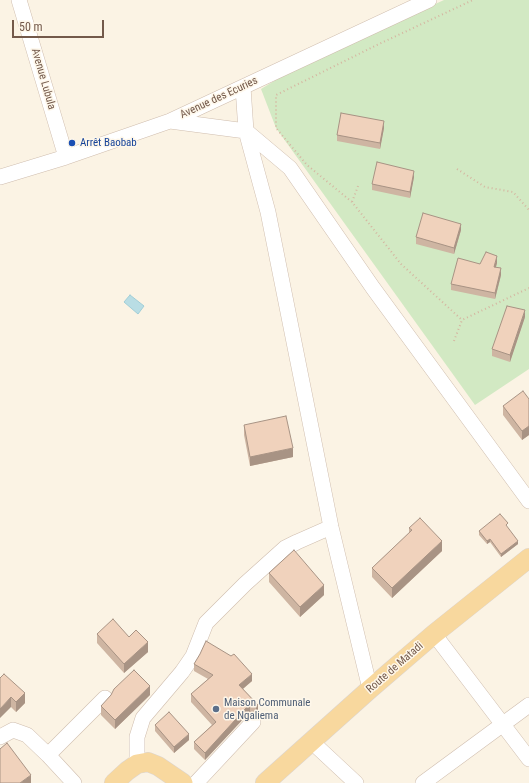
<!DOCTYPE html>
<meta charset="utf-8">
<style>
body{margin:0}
#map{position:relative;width:529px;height:783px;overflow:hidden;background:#fbf3e4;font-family:"Roboto Condensed",sans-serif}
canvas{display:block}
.scale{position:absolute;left:12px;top:20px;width:92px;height:18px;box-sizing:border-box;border:2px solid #73594a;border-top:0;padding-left:5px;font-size:12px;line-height:14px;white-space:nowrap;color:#73594a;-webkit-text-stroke:3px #fef7ea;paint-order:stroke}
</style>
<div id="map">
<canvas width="529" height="783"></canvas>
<div class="scale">50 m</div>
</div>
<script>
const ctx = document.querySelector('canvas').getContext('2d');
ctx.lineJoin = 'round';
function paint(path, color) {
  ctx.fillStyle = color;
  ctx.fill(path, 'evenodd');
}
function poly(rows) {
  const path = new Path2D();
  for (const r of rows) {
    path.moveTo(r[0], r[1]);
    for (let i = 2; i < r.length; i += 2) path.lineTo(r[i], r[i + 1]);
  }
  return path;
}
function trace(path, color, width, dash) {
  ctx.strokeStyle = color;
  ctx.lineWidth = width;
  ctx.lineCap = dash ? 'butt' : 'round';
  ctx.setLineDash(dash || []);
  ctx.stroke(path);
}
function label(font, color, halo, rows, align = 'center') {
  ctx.font = font + ' "Roboto Condensed",sans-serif';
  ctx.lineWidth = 3;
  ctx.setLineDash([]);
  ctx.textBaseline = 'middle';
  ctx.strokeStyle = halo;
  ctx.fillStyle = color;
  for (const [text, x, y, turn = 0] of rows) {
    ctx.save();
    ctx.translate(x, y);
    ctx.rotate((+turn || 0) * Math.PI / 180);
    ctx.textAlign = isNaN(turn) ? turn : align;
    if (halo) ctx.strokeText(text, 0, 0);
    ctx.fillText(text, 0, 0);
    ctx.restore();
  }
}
paint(poly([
 [444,0,529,0,529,369,475,405,276,128,261,89,297,67]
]), '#d2e9c3');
const water = poly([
 [130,295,144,306,138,314,124,302,130,295]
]);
paint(water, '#b9dde4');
trace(water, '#a0cdd6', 1);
const minor = poly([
 [19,0,66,157],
 [243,87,246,131,268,212,331,527,370,689],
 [170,121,246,131,290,168,373,288,529,501],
 [0,177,66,157,170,121,429,0],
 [434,634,529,759],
 [0,737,13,730,27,735,48,755,74,783],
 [312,742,356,783],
 [48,755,105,698],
 [137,764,137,737,143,718,182,672,193,656,206,623,245,584,285,548,297,542,331,527],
 [196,783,253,722],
 [423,783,529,705]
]);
const major = poly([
 [114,783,127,771,137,764,148,762,158,766,183,783],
 [265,783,370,689,434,634,529,558]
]);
trace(minor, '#cfbdae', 16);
trace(major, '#dbd4d0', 20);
trace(poly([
 [457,169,485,187,513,192,529,210],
 [358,186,352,202,401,264,462,320],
 [352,202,307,165,276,128,276,95,379,44,473,0],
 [454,341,462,320,529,288]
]), '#d5b5a0', 2, [1, 3]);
trace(minor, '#fff', 15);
trace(major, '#f8d89e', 19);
paint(poly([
 [384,128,380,149,337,141,337,135],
 [414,177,410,198,372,190,372,184],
 [461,230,454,254,416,244,416,237],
 [497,263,496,267,501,275,495,299,451,290,451,284,480,264],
 [525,317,510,362,492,356,492,349],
 [529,399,529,435,522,440,503,415,503,406],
 [244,425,293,457,250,466,244,435],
 [507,527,518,544,501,557,490,542,487,544,479,535,479,531,508,527],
 [409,528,442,551,392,598,372,577,372,568,409,533],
 [269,573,324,595,300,617,269,582],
 [97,634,129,637,148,652,124,673,97,643],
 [194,664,252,681,243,689,258,705,258,712,256,714,250,714,246,716,205,760,194,749,194,742,212,725,191,702,191,694,208,679,194,671],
 [0,678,25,703,16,712,11,707],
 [150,695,115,729,101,715,101,706],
 [155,725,189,740,174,753,155,731]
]), '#ceb5a2');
paint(poly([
 [384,121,384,128,380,149,380,143],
 [414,171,414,177,410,198,410,192],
 [461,224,461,230,454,254,454,248],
 [497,256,497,263,494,273,494,267],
 [501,268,501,275,495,299,495,293],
 [525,310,525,317,510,362,510,355],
 [529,426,529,435,522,440,522,431],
 [293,448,293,457,250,466,250,457],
 [490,539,490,542,487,544,487,541],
 [442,541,442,551,392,598,392,588],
 [518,541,518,544,501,557,501,554],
 [324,585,324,595,300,617,300,607],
 [148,642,148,652,124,673,124,664],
 [252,674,252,681,239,692,239,685],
 [150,686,150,695,115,729,115,720],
 [25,693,25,703,16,712,16,702],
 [11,697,11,707,0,718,0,709],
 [258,705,258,712,256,714,256,706],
 [250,706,250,714,246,716,205,760,205,753,246,708],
 [189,734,189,740,174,753,174,747],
 [31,775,31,783,20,783]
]), '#a89384');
const building = poly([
 [341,113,384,121,380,143,337,135,341,113],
 [377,162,414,171,410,192,372,184,377,162],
 [423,213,461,224,454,248,416,237,423,213],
 [486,252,497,256,494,267,501,268,495,293,451,284,458,258,480,264,486,252],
 [507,306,525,310,510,355,492,349,507,306],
 [523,391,529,399,529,426,522,431,503,406,523,391],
 [286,416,293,448,250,457,244,425,286,416],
 [500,514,508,523,506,525,518,541,501,554,490,539,487,541,479,531,500,514],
 [420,518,442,541,392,588,372,568,412,530,409,528,420,518],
 [294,550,324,585,300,607,269,573,294,550],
 [113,619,129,637,136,630,148,642,124,664,97,634,113,619],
 [206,641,231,656,234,654,252,674,239,685,258,705,256,706,250,706,246,708,205,753,194,742,216,722,191,694,213,675,194,664,200,654,206,641],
 [134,670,150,686,115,720,101,706,111,695,114,689,134,670],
 [4,674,25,693,16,702,11,697,0,709,0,678,4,674],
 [169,712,189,734,174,747,155,725,169,712],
 [7,743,31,775,20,783,0,783,0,749,7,743]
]);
paint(building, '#f0d2bc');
trace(building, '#a89384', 1);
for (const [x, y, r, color] of [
 [72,143,4,"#1a4fb4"],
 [216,709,4,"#5c6f8a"]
]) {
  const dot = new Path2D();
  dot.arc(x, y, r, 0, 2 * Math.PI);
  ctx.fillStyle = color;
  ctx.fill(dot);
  trace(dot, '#fef7ea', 1.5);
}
label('11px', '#73594a', '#fef7ea', [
 ["Avenue Lubula",43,79,74],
 ["Avenue des Ecuries",219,98,-25],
 ["Route de Matadi",395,668,-41]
]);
label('11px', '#164399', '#fef7ea', [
 ["Arrêt Baobab",80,143]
], 'left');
label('11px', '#4e5e75', '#fef7ea', [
 ["Maison Communale",224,703],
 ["de Ngaliema",224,716]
], 'left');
</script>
